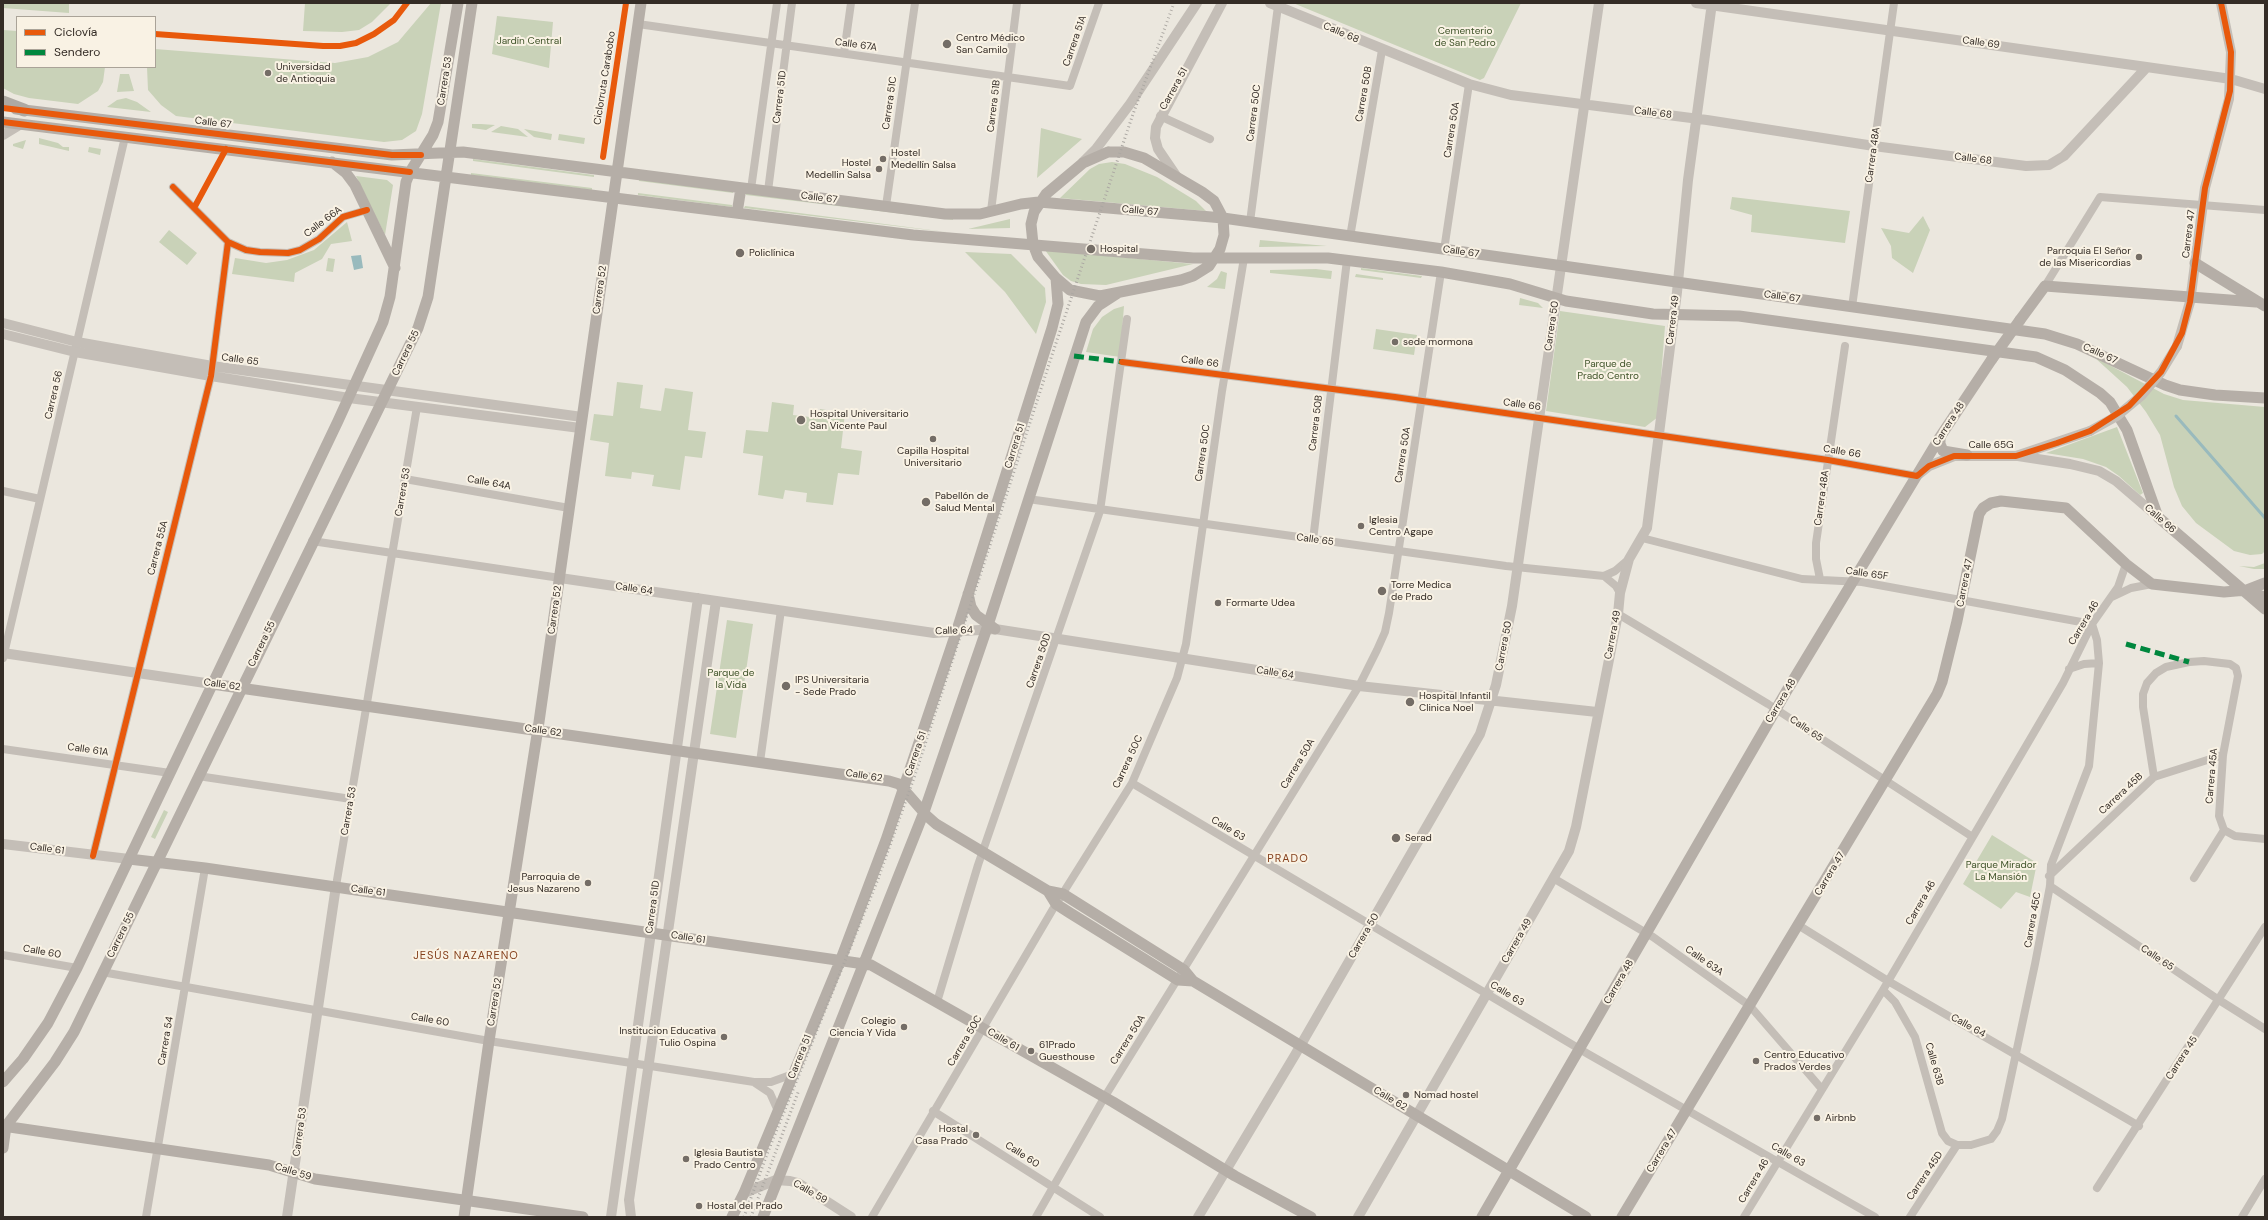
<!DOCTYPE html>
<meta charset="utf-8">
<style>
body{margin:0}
#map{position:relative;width:2268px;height:1220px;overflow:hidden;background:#ebe7de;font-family:"DM Sans",sans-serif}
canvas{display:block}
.frame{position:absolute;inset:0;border:4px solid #342c26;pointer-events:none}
.legend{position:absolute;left:16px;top:16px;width:140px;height:52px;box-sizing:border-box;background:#f9f2e4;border:1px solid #aaa398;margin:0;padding:5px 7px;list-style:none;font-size:12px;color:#342c26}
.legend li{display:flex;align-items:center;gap:8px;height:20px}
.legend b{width:20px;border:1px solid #aaa398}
</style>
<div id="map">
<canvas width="2268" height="1220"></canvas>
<div class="frame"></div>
<ul class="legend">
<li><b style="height:5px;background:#e8590c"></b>Ciclovía</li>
<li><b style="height:5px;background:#00873e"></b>Sendero</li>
</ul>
</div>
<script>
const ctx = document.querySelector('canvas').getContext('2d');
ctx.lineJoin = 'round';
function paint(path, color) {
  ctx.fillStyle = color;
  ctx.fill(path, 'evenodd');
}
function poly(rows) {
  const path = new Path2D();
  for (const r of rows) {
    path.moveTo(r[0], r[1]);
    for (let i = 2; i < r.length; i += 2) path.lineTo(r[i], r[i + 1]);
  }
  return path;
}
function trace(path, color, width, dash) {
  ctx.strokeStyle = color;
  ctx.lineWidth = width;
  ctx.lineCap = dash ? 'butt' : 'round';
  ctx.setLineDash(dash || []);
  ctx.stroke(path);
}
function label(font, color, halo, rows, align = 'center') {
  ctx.font = font + ' "DM Sans",sans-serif';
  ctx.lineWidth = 4;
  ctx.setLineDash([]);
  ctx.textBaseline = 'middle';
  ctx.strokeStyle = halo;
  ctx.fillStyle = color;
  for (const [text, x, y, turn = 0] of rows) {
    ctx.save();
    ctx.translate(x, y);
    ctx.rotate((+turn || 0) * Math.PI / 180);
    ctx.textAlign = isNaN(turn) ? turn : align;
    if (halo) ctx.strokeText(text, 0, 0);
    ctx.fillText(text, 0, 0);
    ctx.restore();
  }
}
paint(poly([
 [3,3,69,3,69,13,3,8],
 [305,3,391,3,372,22,359,30,342,32,303,31],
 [431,3,441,3,422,114,416,131,402,140,384,142,176,116,161,105,148,90,147,67,155,67,155,49,335,63,368,57,398,42],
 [1293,3,1521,3,1484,78,1480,80],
 [497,16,553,22,549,68,492,54],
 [3,30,17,31,17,67,105,67,103,82,98,91,78,104,29,98,14,94,3,88],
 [120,74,129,74,134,91,117,92],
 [126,98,137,102,151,112,107,107,117,100],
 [472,124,481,124,495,125,486,130,472,128],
 [501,126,518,129,528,137,491,132],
 [1041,128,1082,139,1037,178],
 [524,129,552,134,551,140,534,137],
 [559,134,585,138,584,144,558,140],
 [39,138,58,143,63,147,69,147,69,151,39,144],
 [26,140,23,149,13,146,13,144],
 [89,147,101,149,100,155,88,152],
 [473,159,594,175,594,177,473,161],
 [1112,162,1125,164,1157,177,1196,201,1206,211,1060,198,1090,169,1099,164],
 [471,173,592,188,592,190,471,175],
 [356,176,387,180,393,185,385,235],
 [639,179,733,191,733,193,639,181],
 [638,193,732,205,732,207,638,195],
 [746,193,953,218,953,220,746,195],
 [1732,197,1850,211,1845,243,1751,232,1752,215,1730,209],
 [745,206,954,233,744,208],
 [1923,216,1930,230,1913,273,1892,258,1891,246,1881,228,1909,233],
 [1010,219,1010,228,968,229],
 [347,222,352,241,331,244,322,259,295,273,294,282,232,274,235,258,266,263,287,260,314,250],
 [169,230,197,253,187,265,159,242],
 [1260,240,1327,246,1259,247],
 [1045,250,1193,264,1106,285,1081,284,1071,281,1063,275],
 [965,252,1011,254,1045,288,1046,302,1036,334,1005,292],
 [328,258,335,259,333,272,326,271],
 [1361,268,1422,276,1421,278,1361,270],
 [1316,269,1332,271,1331,279,1270,273,1270,270],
 [1221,271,1227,273,1225,289,1207,287,1217,279],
 [1356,274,1383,278,1383,280,1355,277],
 [1520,298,1538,303,1543,308,1519,305],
 [1124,306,1120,357,1086,352,1093,329,1102,317,1114,309],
 [1560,311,1665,326,1658,417,1645,427,1546,411],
 [1376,329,1417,335,1414,355,1373,349],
 [2094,357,2164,394,2183,400,2265,407,2265,551,2262,554,2250,555,2234,551,2196,523,2182,506,2174,487,2160,435,2146,412,2127,387],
 [617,382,643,385,640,408,661,411,665,388,693,392,688,430,706,432,702,458,685,456,680,490,652,486,654,475,632,472,631,479,605,476,609,443,590,440,594,414,613,416],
 [772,402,794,405,793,415,818,418,820,409,845,413,841,448,862,451,859,475,838,473,833,505,806,502,807,493,785,490,783,499,758,495,763,456,743,453,746,430,768,432],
 [2117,427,2143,493,2140,495,2119,476,2106,467,2083,459,2046,453],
 [2265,563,2264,569,2254,569,2239,566,2254,567],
 [727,620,753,624,736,738,710,734],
 [164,810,168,812,155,839,151,837],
 [1992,835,2037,863,2030,897,2016,892,2001,909,1963,884]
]), '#c9d2b8');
paint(poly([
 [361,255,363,268,354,270,351,256]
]), '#99babd');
trace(poly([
 [2176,416,2265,518]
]), '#99babd', 3);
trace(poly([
 [638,24,1070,86,1099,3],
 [844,53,851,3],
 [1160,116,1210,139],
 [173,187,228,242,246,250,260,252,288,253,300,250,319,239,343,217,367,210],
 [751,189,777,3],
 [768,191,792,3],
 [886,206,915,3],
 [991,211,1017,3],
 [1250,222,1278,6],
 [1350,237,1382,50],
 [1444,250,1469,84],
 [2045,286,2100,197,2265,210],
 [1852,307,1894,3],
 [1122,362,1395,397,1828,460,1917,476],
 [405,479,569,508],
 [3,491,40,499],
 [1028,499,1506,566,1604,576,1616,586,1620,593],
 [1642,538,1802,579,1862,582,2092,624],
 [1313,540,1347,260],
 [312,541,560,578],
 [1604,576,1615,571,1629,559],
 [1820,579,1816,559,1816,543,1845,346],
 [2112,597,2131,588,2152,584],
 [1618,614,1768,704,1971,836],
 [3,658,125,137],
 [2069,669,2084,664,2099,663],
 [3,749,170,773],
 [760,762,781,610],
 [198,776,351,799],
 [2154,777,2143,707,2143,694,2147,683,2156,673,2166,667,2189,662,2204,661,2230,664,2236,668,2238,676,2223,755,2219,816,2224,830],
 [1132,783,1588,1054,1875,1217],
 [2224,830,2235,836,2265,839],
 [93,856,211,376,228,242],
 [2049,876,2154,777,2223,755],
 [1553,878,1653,937,1750,1006,1821,1088],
 [2194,878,2224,830],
 [336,886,417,407],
 [2050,886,2219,1000,2265,1029],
 [1798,925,1888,981,2139,1126],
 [3,955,77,968],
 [102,972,489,1041,754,1082,771,1082,793,1074],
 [1883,990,1895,1002,1915,1037,1942,1133,1948,1141,1957,1145,1971,1145,1991,1139,1997,1131,2002,1119,2035,964,2050,886,2051,865,2089,766,2099,663,2097,640,2092,624],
 [937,1002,978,865,1100,511,1127,319],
 [755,1083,770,1093,778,1111],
 [933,1111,1100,1217],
 [2097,1188,2265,927],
 [146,1217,205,868],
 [872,1217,1053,909,1132,783,1177,678,1186,644,1222,391,1244,258],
 [1036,1217,1104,1098,1359,686,1377,650,1385,632,1389,613,1441,272],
 [1744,1217,1883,990,2063,683,2092,624,2118,587,2126,564],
 [1910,1217,1957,1145],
 [2242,1217,2265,1179]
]), '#c4beb7', 8);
trace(poly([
 [1270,3,1469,84,1511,95,1707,120,1874,146,2026,166,2049,165,2064,156,2147,67],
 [1696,3,2231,79,2265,89],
 [3,135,21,124],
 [1083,162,1096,149,1130,104,1197,3],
 [1177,177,1158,149,1155,138,1156,127,1222,3],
 [3,323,77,342,212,366,582,417],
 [3,334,75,352,211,376,349,398,580,428],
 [2177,346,2190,302,2205,188,2229,99,2231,52,2221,3],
 [2018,456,2070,464,2099,471,2116,481,2158,517],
 [1919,474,1929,466,1954,456,2016,456,2090,431],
 [560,578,934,633,995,629,1359,686,1597,712],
 [3,653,212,684],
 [3,844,129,859],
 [744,1193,776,1180,790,1181,798,1183,851,1217],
 [287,1217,336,886],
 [611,1217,698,598],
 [631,1217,629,1200,716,601],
 [1198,1217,1295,1055,1480,734,1496,685,1512,606,1599,3],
 [1358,1217,1569,851,1576,827,1618,614,1620,593,1629,559,1647,528,1677,292,1688,180,1712,3]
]), '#c4beb7', 10);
trace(poly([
 [16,109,392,155,463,152,945,214,980,214,1021,204,1039,202,1223,218,2045,334,2077,344,2165,385,2180,390,2215,395,2265,398],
 [3,122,913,235,1193,258,1328,258,1441,272,1510,284,1566,301,1653,314,1739,316,2036,357,2065,370,2100,393,2110,402,2127,430,2158,517,2265,609],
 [1108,152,1124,152,1144,158,1202,192,1214,201,1223,218,1224,235,1220,249,1209,266,1193,276,1181,280,1100,296,1070,290,1056,278,1038,257,1033,244,1031,224,1034,212,1046,194,1083,163,1108,152],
 [332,162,346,173,355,185,395,268],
 [737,213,741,188],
 [2195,263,2265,306],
 [2020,320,2045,286,2256,302],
 [1940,437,1940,444,1943,451,1967,455],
 [2247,592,2265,597],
 [968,594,971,607,976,615,995,629],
 [212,684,889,781,899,784,927,816,936,824,1048,891,1063,894,1184,970,1193,981,1203,987,1586,1217],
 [129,859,205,868,871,965,1113,1102,1235,1176,1311,1217],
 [1048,891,1056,904,1070,913,1178,980,1193,981],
 [3,1082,23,1059,48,1023,77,968,338,421,383,322,390,297,406,182,410,172,433,135,438,122,458,3],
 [3,1126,269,1165,315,1179,583,1217],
 [3,1130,55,1062,74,1032,418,328,428,297,472,3],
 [3,1148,6,1126],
 [464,1217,489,1041,539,722,641,3],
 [732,1217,744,1193,841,959,886,840,956,633,1052,328,1058,304,1056,278],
 [763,1217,924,812,988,625,1086,322,1098,306,1118,293],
 [1482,1217,1786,692,1940,437,1992,359],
 [1622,1217,1937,694,1942,682,1957,621,1979,514,1983,508,1991,503,2001,501,2066,508,2126,564,2152,584,2224,592,2247,590,2265,583]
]), '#b5aea7', 11);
trace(poly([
 [3,102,24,110]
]), '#aea9a2', 13);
trace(poly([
 [744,1217,767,1154,878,879,916,772,1052,355,1133,114,1174,3],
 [751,1217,799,1090]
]), '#aba7a2', 3, [1, 3]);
trace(poly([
 [2090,431,2117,416,2141,396,2161,372,2177,346]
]), '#c4beb7', 10);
trace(poly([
 [1992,359,2020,320]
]), '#b5aea7', 11);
trace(poly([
 [1074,356,1122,362],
 [2126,644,2189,662]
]), '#00873e', 5, [10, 5]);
trace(poly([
 [155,34,323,46,340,46,356,43,374,34,394,20,407,3],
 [3,108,392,155,421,155],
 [3,122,410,172],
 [603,157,626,3],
 [173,187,228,242,246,250,260,252,288,253,300,250,319,239,343,217,367,210],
 [194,208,226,149],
 [1122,362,1395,397,1828,460,1917,476,1929,466,1954,456,2016,456,2057,443,2090,431,2129,406,2161,372,2182,333,2190,302,2205,188,2230,91,2231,52,2221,3],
 [93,856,211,376,228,242]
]), '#e8590c', 6);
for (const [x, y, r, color] of [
 [947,44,5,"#746d66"],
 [268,73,4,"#746d66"],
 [883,159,4,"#746d66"],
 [879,169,4,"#746d66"],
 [1091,249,5,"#746d66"],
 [740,253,5,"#746d66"],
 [2139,257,4,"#746d66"],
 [1395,342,4,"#746d66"],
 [801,420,5,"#746d66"],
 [933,439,4,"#746d66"],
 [926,502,5,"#746d66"],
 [1361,526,4,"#746d66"],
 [1382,591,5,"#746d66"],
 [1218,603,4,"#746d66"],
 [786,686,5,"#746d66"],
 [1410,702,5,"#746d66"],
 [1396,838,5,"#746d66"],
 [588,883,4,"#746d66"],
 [904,1027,4,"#746d66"],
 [724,1037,4,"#746d66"],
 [1031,1051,4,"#746d66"],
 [1756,1061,4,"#746d66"],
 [1406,1095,4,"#746d66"],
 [1817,1118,4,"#746d66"],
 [976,1135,4,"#746d66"],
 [686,1159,4,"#746d66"],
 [699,1206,4,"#746d66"]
]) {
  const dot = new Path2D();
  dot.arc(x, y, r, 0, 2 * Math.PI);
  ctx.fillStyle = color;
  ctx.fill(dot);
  trace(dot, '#f9f2e4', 1.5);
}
label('10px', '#3f5329', '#f9f2e4', [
 ["Cementerio",1465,31],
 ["de San Pedro",1465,43],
 ["Jardín Central",529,41],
 ["Parque de",1608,364],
 ["Prado Centro",1608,376],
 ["Parque de",731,673],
 ["la Vida",731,685],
 ["Parque Mirador",2001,865],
 ["La Mansión",2001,877]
]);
label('10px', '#342c26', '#f9f2e4', [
 ["Calle 68",1341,33,23],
 ["Carrera 51A",1075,41,-71],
 ["Calle 69",1981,43,8],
 ["Calle 67A",856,45,8],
 ["Ciclorruta Carabobo",605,78,-81],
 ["Carrera 53",445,81,-81],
 ["Carrera 51",1174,89,-61],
 ["Carrera 50B",1364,94,-80],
 ["Carrera 51D",780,97,-83],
 ["Carrera 51C",890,103,-82],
 ["Carrera 51B",994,106,-83],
 ["Carrera 50C",1254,113,-83],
 ["Calle 68",1653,113,7],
 ["Calle 67",213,123,7],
 ["Carrera 50A",1452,130,-81],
 ["Carrera 48A",1873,155,-82],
 ["Calle 68",1973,159,7],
 ["Calle 67",819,198,7],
 ["Calle 67",1140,211,5],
 ["Calle 66A",323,222,-37],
 ["Carrera 47",2189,234,-83],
 ["Calle 67",1461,252,8],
 ["Carrera 52",600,290,-82],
 ["Calle 67",1782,297,8],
 ["Carrera 49",1673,320,-83],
 ["Carrera 50",1552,326,-82],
 ["Carrera 55",406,353,-64],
 ["Calle 67",2100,354,24],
 ["Calle 65",240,360,8],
 ["Calle 66",1200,362,7],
 ["Carrera 56",54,395,-77],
 ["Calle 66",1522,405,8],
 ["Carrera 50B",1316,423,-83],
 ["Carrera 48",1949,424,-57],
 ["Calle 65G",1991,445],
 ["Carrera 51",1015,446,-73],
 ["Calle 66",1842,452,9],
 ["Carrera 50C",1203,453,-82],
 ["Carrera 50A",1403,455,-81],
 ["Calle 64A",489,483,10],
 ["Carrera 53",403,492,-80],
 ["Carrera 48A",1822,498,-82],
 ["Calle 66",2160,519,41],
 ["Calle 65",1315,540,8],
 ["Carrera 55A",158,548,-76],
 ["Calle 65F",1867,574,8],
 ["Carrera 47",1965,583,-79],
 ["Calle 64",634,589,8],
 ["Carrera 52",555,610,-82],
 ["Carrera 46",2084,623,-59],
 ["Calle 64",954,631,-2],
 ["Carrera 49",1613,635,-79],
 ["Carrera 55",262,644,-64],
 ["Carrera 50",1504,646,-79],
 ["Carrera 50D",1039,661,-71],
 ["Calle 64",1275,673,9],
 ["Calle 62",222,685,8],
 ["Carrera 48",1781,701,-59],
 ["Calle 65",1806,729,34],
 ["Calle 62",543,731,8],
 ["Calle 61A",88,750,8],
 ["Carrera 51",916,754,-71],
 ["Carrera 50C",1128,762,-65],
 ["Carrera 50A",1298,764,-59],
 ["Calle 62",864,776,9],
 ["Carrera 45A",2212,776,-85],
 ["Carrera 45B",2121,794,-43],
 ["Carrera 53",349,811,-80],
 ["Calle 63",1228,829,31],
 ["Calle 61",47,849,8],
 ["Carrera 47",1830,874,-59],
 ["Calle 61",368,891,8],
 ["Carrera 46",1921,903,-60],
 ["Carrera 51D",653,907,-82],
 ["Carrera 45C",2033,920,-80],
 ["Carrera 55",121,935,-64],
 ["Carrera 50",1364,936,-60],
 ["Calle 61",688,938,9],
 ["Carrera 49",1517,941,-60],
 ["Calle 60",42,952,10],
 ["Calle 65",2157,958,34],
 ["Calle 63A",1704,961,35],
 ["Carrera 48",1619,982,-60],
 ["Calle 63",1507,994,31],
 ["Carrera 52",495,1002,-81],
 ["Calle 60",430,1020,10],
 ["Calle 64",1968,1026,29],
 ["Calle 61",1003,1040,31],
 ["Carrera 50A",1128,1040,-58],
 ["Carrera 54",166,1041,-80],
 ["Carrera 50C",965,1041,-59],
 ["Carrera 51",800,1057,-68],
 ["Carrera 45",2182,1058,-57],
 ["Calle 63B",1934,1064,74],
 ["Calle 62",1390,1099,31],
 ["Carrera 53",300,1132,-82],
 ["Carrera 47",1662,1151,-59],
 ["Calle 60",1022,1155,33],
 ["Calle 63",1788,1155,30],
 ["Calle 59",293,1172,17],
 ["Carrera 45D",1925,1176,-56],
 ["Carrera 46",1754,1181,-59],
 ["Calle 59",810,1192,30]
]);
label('10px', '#342c26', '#f9f2e4', [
 ["Centro Médico",956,38],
 ["San Camilo",956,50],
 ["Universidad",276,67],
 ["de Antioquia",276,79],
 ["Hostel",891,153],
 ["Medellín Salsa",891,165],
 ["Hostel",871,163,"right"],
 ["Medellin Salsa",871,175,"right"],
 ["Hospital",1100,249],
 ["Parroquia El Señor",2131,251,"right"],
 ["de las Misericordias",2131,263,"right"],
 ["Policlínica",749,253],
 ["sede mormona",1403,342],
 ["Hospital Universitario",810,414],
 ["San Vicente Paul",810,426],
 ["Capilla Hospital",933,451,"center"],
 ["Universitario",933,463,"center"],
 ["Pabellón de",935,496],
 ["Salud Mental",935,508],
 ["Iglesia",1369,520],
 ["Centro Agape",1369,532],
 ["Torre Medica",1391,585],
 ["de Prado",1391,597],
 ["Formarte Udea",1226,603],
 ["IPS Universitaria",795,680],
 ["- Sede Prado",795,692],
 ["Hospital Infantil",1419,696],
 ["Clinica Noel",1419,708],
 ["Serad",1405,838],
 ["Parroquia de",580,877,"right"],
 ["Jesus Nazareno",580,889,"right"],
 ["Colegio",896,1021,"right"],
 ["Ciencia Y Vida",896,1033,"right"],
 ["Institucion Educativa",716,1031,"right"],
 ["Tulio Ospina",716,1043,"right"],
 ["61Prado",1039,1045],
 ["Guesthouse",1039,1057],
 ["Centro Educativo",1764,1055],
 ["Prados Verdes",1764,1067],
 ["Nomad hostel",1414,1095],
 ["Airbnb",1825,1118],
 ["Hostal",968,1129,"right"],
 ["Casa Prado",968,1141,"right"],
 ["Iglesia Bautista",694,1153],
 ["Prado Centro",694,1165],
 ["Hostal del Prado",707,1206]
], 'left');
ctx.letterSpacing = '1px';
label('11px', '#85411d', '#f9f2e4', [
 ["PRADO",1288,859],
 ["JESÚS NAZARENO",466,956]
]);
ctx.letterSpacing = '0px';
</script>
